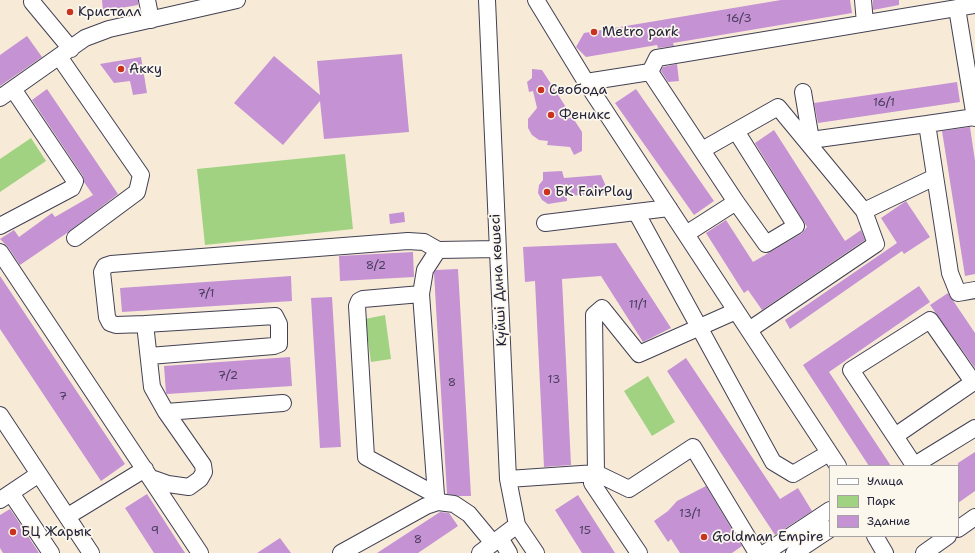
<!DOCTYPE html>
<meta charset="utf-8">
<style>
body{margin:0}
#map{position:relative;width:975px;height:553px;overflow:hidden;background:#f7ebd8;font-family:"Shantell Sans",sans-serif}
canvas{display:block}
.legend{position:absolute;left:829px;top:465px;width:130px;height:72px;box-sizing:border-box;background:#fbf7ec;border:1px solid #a4a2a5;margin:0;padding:5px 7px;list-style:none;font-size:12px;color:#22223b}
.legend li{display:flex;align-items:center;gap:8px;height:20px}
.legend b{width:20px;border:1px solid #a4a2a5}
</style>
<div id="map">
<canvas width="975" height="553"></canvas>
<ul class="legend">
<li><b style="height:5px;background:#fff"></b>Улица</li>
<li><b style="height:11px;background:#a0d282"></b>Парк</li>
<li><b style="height:11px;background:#c592d3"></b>Здание</li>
</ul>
</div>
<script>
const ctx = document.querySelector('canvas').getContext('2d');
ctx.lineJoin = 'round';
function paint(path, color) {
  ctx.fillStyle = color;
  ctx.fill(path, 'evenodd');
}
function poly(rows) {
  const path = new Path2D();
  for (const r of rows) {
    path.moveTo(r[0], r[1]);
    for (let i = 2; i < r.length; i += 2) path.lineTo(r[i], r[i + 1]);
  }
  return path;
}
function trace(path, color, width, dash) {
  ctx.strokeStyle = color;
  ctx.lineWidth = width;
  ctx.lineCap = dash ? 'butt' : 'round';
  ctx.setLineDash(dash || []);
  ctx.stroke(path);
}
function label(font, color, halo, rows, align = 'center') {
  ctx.font = font + ' "Shantell Sans",sans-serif';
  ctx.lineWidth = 3.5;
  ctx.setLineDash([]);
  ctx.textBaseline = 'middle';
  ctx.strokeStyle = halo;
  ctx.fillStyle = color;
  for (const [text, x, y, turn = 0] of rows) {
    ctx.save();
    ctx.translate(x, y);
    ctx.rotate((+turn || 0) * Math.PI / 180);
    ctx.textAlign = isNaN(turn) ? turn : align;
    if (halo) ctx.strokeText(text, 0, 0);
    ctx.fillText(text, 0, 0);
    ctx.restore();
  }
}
paint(poly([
 [31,138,46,161,0,192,0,159],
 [345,154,353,229,205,245,197,169],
 [385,315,391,359,371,362,365,319],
 [648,376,675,422,652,436,624,391]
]), '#a0d282');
paint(poly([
 [102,0,138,0,138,5,103,11],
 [781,0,850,0,852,13,673,43,674,46,658,48,657,45,586,57,576,47,584,33],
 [873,0,899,0,899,5,873,10],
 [27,36,42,57,0,86,0,55],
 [402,54,409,132,324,139,320,101,283,145,234,103,274,56,320,95,317,61],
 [141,57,147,93,133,95,130,81,114,83,100,64],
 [677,64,679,81,668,82,661,71,663,67],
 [532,69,542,70,582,132,582,151,574,155,570,147,547,145,548,141,539,140,532,135,528,128,528,119,537,108,533,91,529,92,527,82,532,78],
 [957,82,960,102,818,123,814,103],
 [47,89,118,194,67,233,20,265,8,247,0,239,14,230,19,237,52,213,55,217,93,195,84,182,83,176,32,100],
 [636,89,714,201,694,215,615,103],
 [970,127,975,161,975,274,965,276,942,131],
 [774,130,845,241,861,230,865,240,762,310,748,290,744,293,706,233,726,220,753,262,801,234,807,227,755,143],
 [562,171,564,178,601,175,609,193,567,196,567,201,548,204,542,200,538,193,539,185,543,180,543,172],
 [906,201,930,237,904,254,902,251,790,329,785,320,897,243,881,218],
 [404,212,405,222,390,224,389,214],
 [616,243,671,328,643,342,601,276,562,279,571,465,544,467,535,281,525,282,523,247],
 [413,252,414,277,340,281,339,256],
 [458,269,471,496,459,496,447,494,434,273,436,270],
 [0,276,125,464,101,481,0,329],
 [291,276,292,301,122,312,120,288],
 [919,286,930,302,829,372,891,466,869,466,803,365],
 [948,293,975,333,975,368,930,305],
 [332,297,341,447,320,448,311,298],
 [290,357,292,386,167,394,166,393,164,366],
 [686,358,780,499,798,488,812,511,775,535,667,371],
 [975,452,975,491,958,503,958,463],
 [706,486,742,546,732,553,680,553,671,539,668,542,654,521,668,511,677,501],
 [147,494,185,553,154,553,125,508],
 [578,495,615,553,582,553,555,510],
 [10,509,24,530,39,553,3,553,0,548,0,515],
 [440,512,449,513,458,526,418,553,377,553],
 [280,538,291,553,257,553]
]), '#c592d3');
const minor = poly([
 [147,0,151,20],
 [487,0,508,479,517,525,536,553],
 [536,0,586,82,838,466],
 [863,0,865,23],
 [32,2,71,49],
 [957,8,975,118],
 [60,58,141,175,137,192,75,238],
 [586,82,650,72],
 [803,92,811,140,927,124,950,273,958,293,975,290],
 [0,98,85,38,109,29,237,0],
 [927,124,975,117],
 [736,131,796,226,766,244,736,202,650,72,657,58,975,5],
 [702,150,778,107,864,211],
 [636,212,773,462,793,474,829,453],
 [545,223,669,208],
 [0,226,72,188,75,181,13,89],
 [686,234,736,202],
 [438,250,425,270,421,294,436,495,438,502],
 [0,252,200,553],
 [421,294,363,299,359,301,357,306,366,457,436,495],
 [145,324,152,387,166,412,203,465,204,472,200,479,189,487,168,484,151,478],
 [749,330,876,244,864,211,935,177],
 [149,356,274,346,279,344,279,324,275,316,145,324,116,325,110,323,107,317,102,272,105,266,111,264,408,241,424,242,438,250,498,249],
 [166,412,283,403],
 [0,415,91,553],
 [895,436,975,381],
 [914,465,851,370,930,320,973,382],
 [913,466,975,428],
 [508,479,596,473,594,315,602,308,639,354,736,311],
 [11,493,51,553],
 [0,500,39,474],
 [68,516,145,469],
 [958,529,975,517],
 [875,536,885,553],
 [500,538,509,553],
 [341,553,426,506,438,502,454,504,469,514,493,543],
 [480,553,517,525],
 [639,553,592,483,596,473,629,489,693,447,757,553],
 [765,553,830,510],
 [794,553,830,529],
 [924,553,948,536]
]);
trace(minor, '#424053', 18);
trace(minor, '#fff', 16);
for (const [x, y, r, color] of [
 [70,12,4,"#c8321e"],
 [594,32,4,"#c8321e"],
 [121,69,4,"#c8321e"],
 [541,90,4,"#c8321e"],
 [551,115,4,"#c8321e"],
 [547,192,4,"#c8321e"],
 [13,532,4,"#c8321e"],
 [704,537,4,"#c8321e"]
]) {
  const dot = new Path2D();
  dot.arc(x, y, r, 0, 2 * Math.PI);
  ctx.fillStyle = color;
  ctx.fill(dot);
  trace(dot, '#fbf7ec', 1.5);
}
label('12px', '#4b3e61', null, [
 ["16/3",739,19],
 ["16/1",884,103],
 ["8/2",376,266],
 ["7/1",206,294],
 ["11/1",638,305],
 ["7/2",228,376],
 ["13",554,380],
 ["8",452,383],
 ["7",63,397],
 ["13/1",690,514],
 ["9",155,531],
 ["15",585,531],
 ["8",418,540]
]);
label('14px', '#22223b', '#fbf7ec', [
 ["Кристалл",78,12],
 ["Metro park",602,32],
 ["Акку",129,69],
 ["Свобода",549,90],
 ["Феникс",559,115],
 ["БК FairPlay",555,192],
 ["БЦ Жарык",21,532],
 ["Goldman Empire",712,537]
], 'left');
label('14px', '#22223b', '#fbf7ec', [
 ["Күйші Дина көшесі",499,280,-93]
]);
</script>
